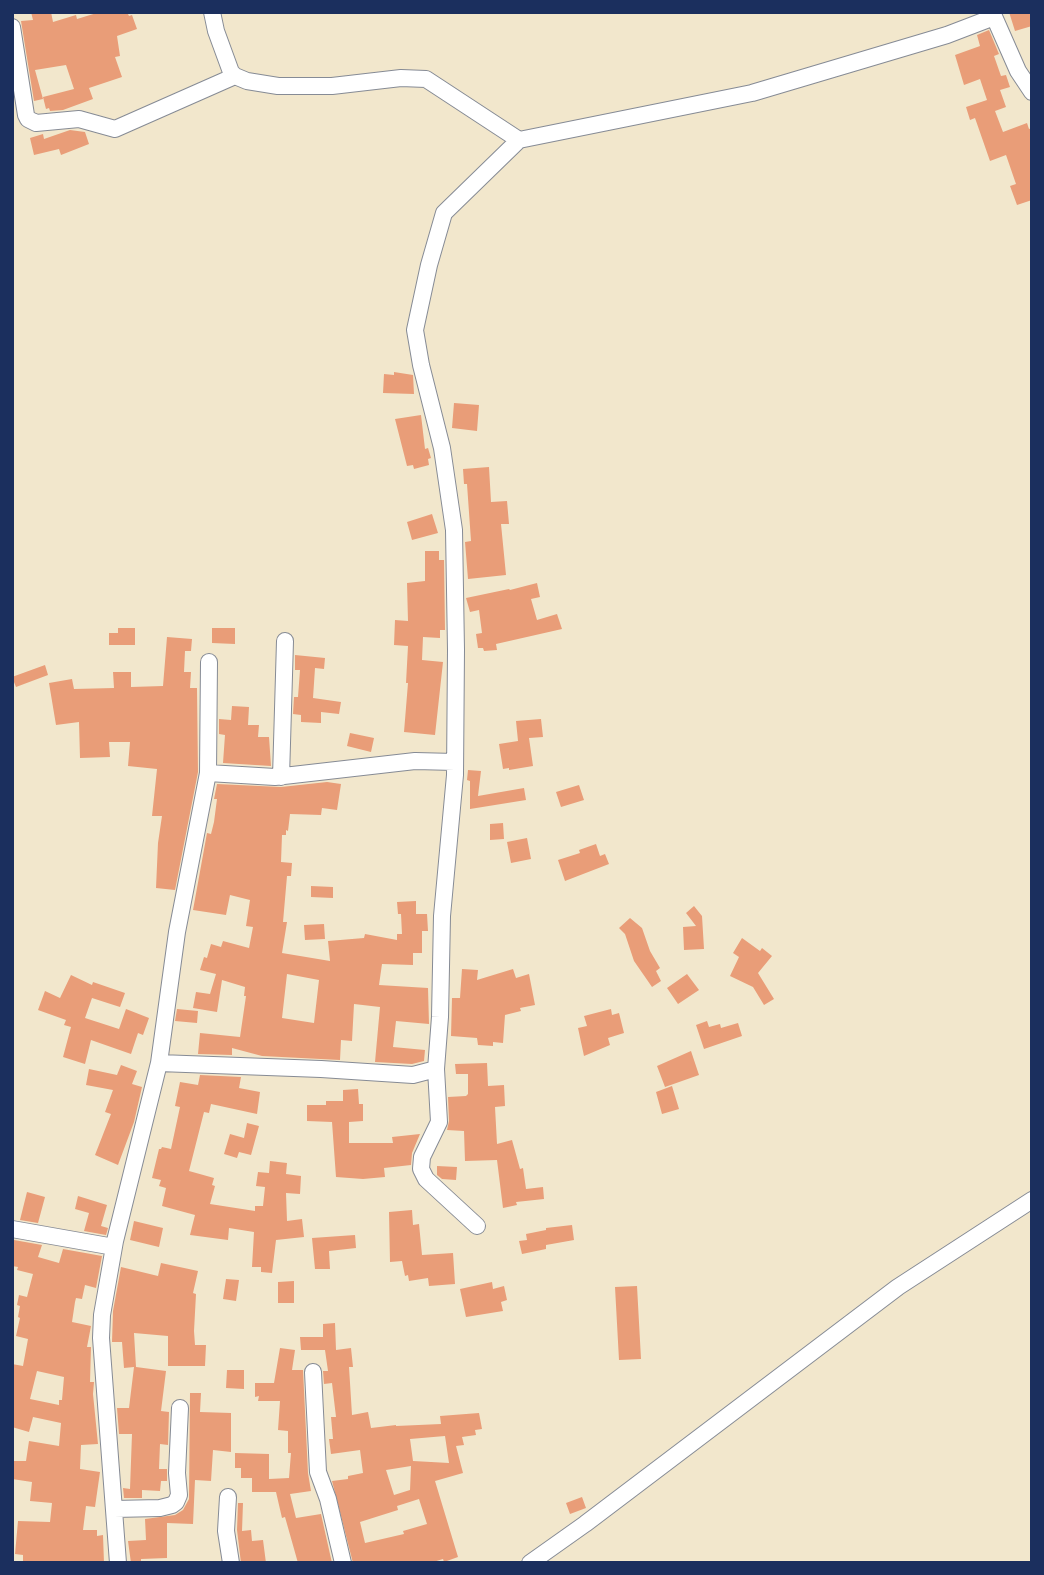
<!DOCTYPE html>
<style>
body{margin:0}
#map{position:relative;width:1044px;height:1575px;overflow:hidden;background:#f2e7cc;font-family:"Gochi Hand",sans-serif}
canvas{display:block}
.frame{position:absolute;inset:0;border:14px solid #1b2f5e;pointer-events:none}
</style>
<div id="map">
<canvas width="1044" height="1575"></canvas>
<div class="frame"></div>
</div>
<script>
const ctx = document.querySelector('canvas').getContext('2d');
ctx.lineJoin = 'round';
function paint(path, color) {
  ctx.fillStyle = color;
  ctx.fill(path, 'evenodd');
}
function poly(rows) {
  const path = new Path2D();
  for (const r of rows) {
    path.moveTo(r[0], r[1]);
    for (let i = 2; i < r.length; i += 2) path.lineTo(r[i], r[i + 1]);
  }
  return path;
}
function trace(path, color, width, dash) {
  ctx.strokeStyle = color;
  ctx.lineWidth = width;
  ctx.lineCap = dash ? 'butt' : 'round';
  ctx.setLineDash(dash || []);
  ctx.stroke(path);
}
paint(poly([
 [31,12,51,12,53,22,76,15,77,19,100,12,127,12,129,16,132,15,137,29,117,36,120,56,115,57,122,77,89,88,93,99,63,110,50,111,49,108,46,109,43,97,74,89,66,65,35,70,43,99,34,101,21,21,33,20],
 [1009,12,1032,12,1032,26,1015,31],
 [989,30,999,54,994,56,1001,76,1006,75,1010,87,1000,90,1006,107,995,111,1003,132,1027,123,1029,129,1032,128,1032,200,1017,205,1010,186,1016,184,1006,155,990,161,975,118,970,120,966,107,987,100,980,79,964,85,955,55,980,46,977,35],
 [70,130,85,132,89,144,61,155,59,149,34,155,30,138,43,134,44,139],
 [394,372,413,375,414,394,383,393,384,374,394,375],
 [454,403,479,405,477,431,452,428],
 [421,415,425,449,428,448,431,458,428,459,429,465,414,469,413,465,407,466,395,419],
 [489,467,491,502,507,501,509,524,501,524,506,575,468,579,465,542,471,541,467,484,464,484,463,469],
 [432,514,438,533,412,540,407,522],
 [425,551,439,551,439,560,444,560,445,630,440,630,440,638,423,637,422,660,443,662,435,735,404,732,408,683,406,683,408,646,394,645,395,620,408,621,407,583,425,581],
 [537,583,540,597,531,599,537,620,557,614,562,629,496,644,497,650,484,651,483,648,478,648,476,634,482,633,479,610,470,612,466,598,509,589,510,590],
 [118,628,135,628,135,645,109,645,109,633,118,633],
 [212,628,235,628,235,644,212,643],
 [167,637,192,639,191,651,185,651,184,672,191,672,190,688,197,688,198,772,175,890,156,888,158,843,162,816,152,816,157,769,128,766,130,742,109,742,110,757,80,758,79,722,56,725,49,683,72,679,74,689,114,688,113,672,131,672,131,687,163,686],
 [295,655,325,658,324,669,315,668,313,698,341,702,339,714,321,712,321,723,301,722,301,715,293,714,294,697,298,697,300,670,295,670],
 [45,665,48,675,16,687,12,677],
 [232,706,249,707,248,725,259,725,258,737,269,737,271,766,223,763,225,735,219,734,219,719,231,720],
 [541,719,543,737,529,738,533,766,509,770,509,768,503,769,499,744,518,741,516,721],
 [350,733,374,738,371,752,347,746],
 [468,770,481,771,478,796,524,788,526,800,470,809,470,781,467,780],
 [327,782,341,784,337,810,322,808,321,815,290,814,288,831,286,830,286,835,282,835,281,862,292,863,291,876,287,876,283,922,287,922,282,953,330,961,328,941,364,938,365,934,397,940,397,934,402,934,401,914,398,914,397,902,416,901,416,914,427,914,428,931,422,931,422,953,413,953,413,965,382,964,379,985,428,988,429,1024,396,1021,393,1047,425,1050,424,1061,412,1064,375,1062,380,1007,354,1004,352,1041,341,1040,340,1060,262,1056,232,1048,232,1055,198,1054,200,1033,240,1037,246,996,244,996,245,987,222,980,217,1012,193,1008,196,992,210,994,216,974,200,970,204,957,207,958,211,944,221,947,223,941,249,948,253,927,246,926,250,900,230,895,226,915,193,910,207,833,211,834,214,822,217,799,214,799,217,784,281,787],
 [287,974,319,980,314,1023,282,1018],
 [579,785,584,800,561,807,556,792],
 [503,823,504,839,490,840,490,824],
 [527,838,531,859,511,863,507,842],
 [596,844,600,856,605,854,609,864,565,881,558,860,580,853,579,850],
 [311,886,333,887,333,898,311,897],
 [694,906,702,916,704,949,684,950,683,927,696,926,686,913],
 [630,918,642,928,650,951,660,968,656,971,661,981,652,987,634,961,625,934,619,928],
 [324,924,325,939,305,940,304,925],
 [742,938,760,951,762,948,772,956,758,973,774,999,764,1005,753,987,730,976,739,957,733,953],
 [462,969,478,970,477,980,513,969,516,978,529,974,535,1005,520,1008,521,1011,505,1015,503,1043,493,1042,493,1046,478,1045,477,1038,451,1036,452,998,460,998],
 [687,974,699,990,678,1004,667,988],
 [71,975,92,985,93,982,125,993,120,1007,92,998,85,1018,119,1029,126,1009,149,1018,143,1035,138,1033,131,1054,91,1040,85,1064,63,1057,71,1027,64,1025,66,1020,38,1010,45,991,60,998],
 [177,1009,198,1011,197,1023,175,1021],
 [611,1009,612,1015,619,1013,624,1033,608,1038,610,1045,584,1056,578,1028,587,1026,584,1016],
 [707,1021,709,1027,720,1024,721,1028,738,1023,742,1036,704,1049,696,1025],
 [691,1051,699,1075,665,1087,657,1066],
 [487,1063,488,1086,504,1085,505,1106,495,1107,497,1144,512,1140,520,1169,523,1168,526,1189,543,1187,544,1199,516,1202,517,1205,503,1208,497,1160,465,1161,464,1131,447,1130,449,1121,448,1097,466,1096,468,1094,468,1074,456,1074,455,1064],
 [121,1065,137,1071,132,1084,142,1087,134,1122,118,1165,95,1155,111,1114,105,1112,113,1090,86,1085,89,1069,117,1075],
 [200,1075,241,1077,239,1088,260,1092,257,1114,211,1104,209,1113,204,1112,189,1171,214,1178,212,1185,215,1186,210,1204,255,1211,255,1206,263,1206,265,1187,256,1186,258,1172,269,1173,270,1161,287,1163,286,1174,301,1176,300,1194,286,1193,287,1221,302,1219,304,1237,276,1240,272,1273,261,1272,261,1267,252,1267,254,1232,229,1228,228,1240,190,1235,195,1215,162,1206,166,1188,159,1186,161,1180,152,1178,159,1149,161,1149,162,1147,171,1149,180,1107,175,1106,180,1082,198,1085],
 [672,1086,679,1109,662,1114,656,1092],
 [358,1089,359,1104,363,1104,363,1121,349,1122,349,1143,393,1143,392,1137,420,1134,412,1153,411,1165,384,1168,385,1177,363,1179,336,1177,332,1122,307,1121,307,1105,326,1105,326,1101,343,1101,343,1090],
 [247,1123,259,1126,251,1155,239,1152,237,1158,224,1154,230,1134,244,1138],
 [437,1166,457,1167,456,1180,442,1179,437,1175],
 [27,1192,45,1197,38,1223,20,1220],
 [78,1196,107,1205,101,1226,108,1228,106,1235,84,1231,89,1213,75,1209],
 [412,1210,413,1225,419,1224,422,1255,453,1253,455,1284,429,1286,428,1278,409,1281,408,1275,405,1276,402,1261,390,1262,389,1212],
 [134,1221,163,1228,159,1247,130,1240],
 [572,1225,574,1240,546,1245,546,1249,522,1254,519,1241,527,1240,526,1234,546,1230,546,1228],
 [355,1235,356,1248,329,1251,330,1269,315,1269,312,1238],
 [14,1240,42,1245,38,1257,59,1263,63,1249,102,1256,96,1288,85,1285,82,1299,76,1298,75,1302,72,1322,91,1326,87,1347,91,1347,90,1382,94,1382,93,1394,98,1444,81,1445,80,1469,100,1472,95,1507,86,1506,83,1530,97,1530,97,1536,103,1535,104,1563,23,1563,23,1555,15,1554,18,1521,50,1522,52,1503,30,1501,32,1482,12,1479,12,1461,26,1461,29,1441,59,1446,61,1423,33,1417,29,1432,12,1427,12,1364,23,1366,28,1339,16,1336,20,1318,18,1317,20,1306,17,1305,19,1295,27,1297,33,1274,17,1270,18,1267,12,1266],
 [37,1371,64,1377,62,1400,59,1400,59,1405,30,1399],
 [161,1263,198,1271,193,1293,196,1294,194,1331,195,1345,206,1345,205,1366,168,1366,168,1336,134,1333,136,1367,166,1371,161,1411,169,1412,168,1445,160,1444,159,1469,167,1469,167,1481,161,1481,160,1491,142,1490,142,1498,124,1498,123,1488,130,1489,132,1434,119,1434,117,1408,129,1408,134,1367,124,1368,122,1342,112,1342,113,1311,121,1267,158,1276],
 [226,1279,239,1280,236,1301,223,1299],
 [294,1281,294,1303,278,1303,278,1282],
 [492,1282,493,1289,504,1286,507,1300,501,1302,503,1311,466,1317,460,1289],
 [637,1286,641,1359,619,1360,615,1287],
 [335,1323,336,1350,351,1348,353,1367,349,1367,352,1415,368,1412,371,1428,396,1425,396,1426,441,1424,440,1416,479,1413,482,1429,475,1430,476,1435,462,1437,464,1445,456,1446,463,1473,435,1481,458,1557,444,1562,443,1559,430,1563,353,1563,332,1481,348,1479,348,1476,363,1473,360,1450,331,1454,329,1439,333,1439,331,1417,336,1417,332,1383,324,1384,323,1371,328,1371,325,1350,301,1350,300,1337,323,1337,323,1324],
 [445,1436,449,1463,413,1461,410,1439],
 [411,1466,410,1490,394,1495,386,1470],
 [419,1499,427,1524,403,1531,404,1534,365,1543,360,1522,398,1510,397,1506],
 [280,1348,295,1350,292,1370,303,1370,308,1473,311,1491,290,1494,296,1518,321,1514,332,1563,298,1563,285,1517,282,1518,276,1492,252,1492,252,1478,241,1478,241,1468,235,1468,235,1453,269,1454,269,1479,289,1478,291,1453,288,1453,288,1431,278,1430,280,1401,258,1401,259,1396,255,1397,255,1383,274,1383],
 [227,1370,244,1370,244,1389,226,1388],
 [190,1393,201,1393,200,1412,231,1413,231,1452,213,1450,211,1481,195,1480,193,1524,167,1523,167,1558,141,1559,141,1563,131,1563,128,1541,146,1540,145,1519,175,1515,183,1510,189,1499],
 [582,1497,586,1508,570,1514,566,1503],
 [238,1503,243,1503,242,1531,251,1530,252,1541,263,1540,266,1563,241,1563,237,1530]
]), '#e99d78');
const street = poly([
 [212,12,216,31,231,72,235,76,247,81,278,86,332,86,401,78,426,79,519,140],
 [992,12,1018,71,1032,92],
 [12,27,26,115,28,119,36,123,79,119,115,129,235,76],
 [208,773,209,662],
 [281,777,285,641],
 [159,1063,177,932,208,773,275,777,415,761,455,762],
 [436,1069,439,1122,422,1157,421,1169,426,1179,477,1226],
 [12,1229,114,1247],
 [313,1372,318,1472,328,1499,343,1563],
 [228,1497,226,1531,231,1563],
 [114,1509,160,1508,172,1505,176,1502,179,1495,177,1473,180,1408],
 [118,1563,101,1338,102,1315,115,1241,159,1063,321,1069,413,1075,436,1069,440,1017,442,916,455,775,456,650,454,530,442,448,421,365,415,330,429,265,444,213,519,140,752,93,947,35,994,17],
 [530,1563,585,1524,898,1287,1032,1200]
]);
trace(street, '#868b95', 18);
trace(street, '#fff', 16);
</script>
